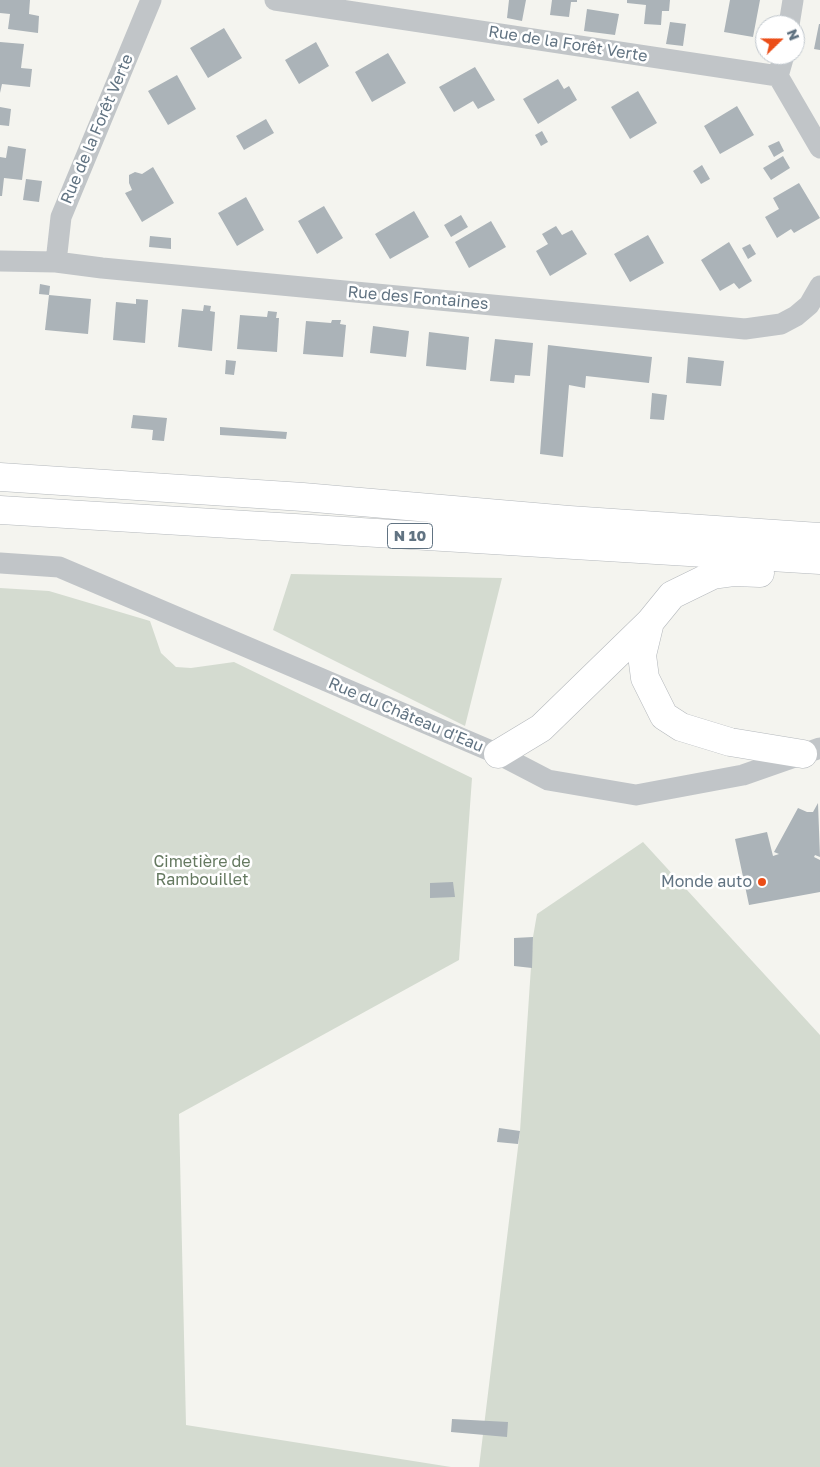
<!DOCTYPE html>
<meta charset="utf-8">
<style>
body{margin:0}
#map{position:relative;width:820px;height:1467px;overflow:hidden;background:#f4f4ef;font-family:"Golos Text",sans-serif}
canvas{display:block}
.north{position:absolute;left:755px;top:15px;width:50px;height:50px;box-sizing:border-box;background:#fff;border:1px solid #c0c7cd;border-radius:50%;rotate:68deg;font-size:14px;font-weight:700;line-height:20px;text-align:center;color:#617382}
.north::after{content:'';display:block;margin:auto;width:18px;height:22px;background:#eb4e18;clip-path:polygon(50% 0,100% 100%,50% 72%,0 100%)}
</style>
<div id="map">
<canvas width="820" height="1467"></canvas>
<div class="north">N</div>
</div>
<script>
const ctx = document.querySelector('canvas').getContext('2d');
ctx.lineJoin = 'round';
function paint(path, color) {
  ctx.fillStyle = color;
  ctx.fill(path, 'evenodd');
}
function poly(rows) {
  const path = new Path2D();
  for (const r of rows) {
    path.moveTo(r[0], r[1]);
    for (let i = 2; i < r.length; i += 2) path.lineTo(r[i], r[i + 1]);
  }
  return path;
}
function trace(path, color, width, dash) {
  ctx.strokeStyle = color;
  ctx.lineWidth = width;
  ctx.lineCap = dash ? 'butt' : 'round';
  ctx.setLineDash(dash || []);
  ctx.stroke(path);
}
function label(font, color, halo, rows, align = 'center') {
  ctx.font = font + ' "Golos Text",sans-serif';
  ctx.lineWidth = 5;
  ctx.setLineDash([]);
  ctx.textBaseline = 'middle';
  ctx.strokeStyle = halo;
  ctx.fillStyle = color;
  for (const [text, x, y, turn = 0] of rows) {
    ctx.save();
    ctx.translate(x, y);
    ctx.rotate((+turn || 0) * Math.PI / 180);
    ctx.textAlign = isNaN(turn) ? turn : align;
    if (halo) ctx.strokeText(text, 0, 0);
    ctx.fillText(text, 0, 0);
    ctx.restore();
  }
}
paint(poly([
 [291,574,502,578,465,726,273,630],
 [0,588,49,591,150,621,161,653,176,667,191,668,234,662,472,778,459,960,179,1114,186,1425,451,1467,0,1467],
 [643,842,820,1035,820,1467,479,1467,520,1131,533,937,537,914]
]), '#d4dbd0');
paint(poly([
 [0,0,30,0,29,14,39,16,38,33,8,29,10,14,0,13],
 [509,0,526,0,522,21,507,18],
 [552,0,577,0,577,2,571,2,569,17,550,15],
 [627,0,670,0,669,11,662,11,661,25,644,24,646,5,627,3],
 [730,0,760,0,753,37,724,32],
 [587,9,619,14,615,35,584,31],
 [670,22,686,24,683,46,666,44],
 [819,24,820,24,820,50,814,49],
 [224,28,242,58,208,78,190,48],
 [0,42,24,44,21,68,32,69,30,87,2,84,0,93],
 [316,42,329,66,299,84,285,60],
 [388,53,406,83,372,102,355,72],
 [475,67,495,100,478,109,473,101,454,112,439,87],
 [177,75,196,109,168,125,148,91],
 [558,79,564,89,569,86,577,100,538,124,523,99],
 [638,91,657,123,630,139,611,107],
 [737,106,754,135,720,154,704,126],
 [0,107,11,109,9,126,0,125],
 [266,119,274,133,244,150,236,136],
 [542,131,548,142,541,146,535,135],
 [779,141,784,151,774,157,768,146],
 [8,146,26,149,22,180,4,178,2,196,0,196,0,157,6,158],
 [783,156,790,168,771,180,763,168],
 [702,165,710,179,701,184,693,171],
 [153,167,174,203,142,222,125,193,132,190,129,183,129,175,135,172,142,174],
 [26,179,42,181,39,202,23,200],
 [799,183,820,218,794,233,791,229,777,238,765,217,779,209,773,198],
 [246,197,264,230,237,246,218,213],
 [324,206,343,238,317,254,298,221],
 [414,211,429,237,390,259,375,234],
 [461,215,468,227,451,237,444,225],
 [491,221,506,247,469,268,455,242],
 [556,226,562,235,572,230,587,254,550,276,536,251,548,244,542,234],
 [648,235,664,263,630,282,614,254],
 [150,236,171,238,171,249,149,247],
 [729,242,752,281,739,289,734,283,720,291,701,260],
 [750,244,756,254,748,259,742,248],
 [40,284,50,286,49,295,39,294],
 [49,295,91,299,88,334,45,330],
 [136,299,148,300,145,343,113,340,116,302,136,304],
 [204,305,211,306,210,311,215,312,212,351,178,347,182,309,203,311],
 [268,311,277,312,276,318,279,318,277,352,237,349,240,315,267,317],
 [332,320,341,320,340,324,346,325,343,357,303,354,306,321,331,323],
 [373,326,409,331,406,357,370,353],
 [429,332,469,337,466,370,426,366],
 [495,339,533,343,530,376,515,375,514,383,490,381],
 [548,345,652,357,649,383,586,376,585,388,569,385,563,457,540,454],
 [688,357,724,361,721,386,686,383],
 [226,360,236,361,234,375,225,374],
 [652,393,667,395,664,420,650,419],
 [133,415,167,418,164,441,152,440,153,430,131,428],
 [220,427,287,432,286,439,220,435],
 [818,803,820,857,815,855,814,857,820,860,820,892,749,905,735,839,767,832,773,856,779,854,774,852,798,808,807,812,813,812],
 [453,882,455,897,430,898,430,883],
 [533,937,532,968,514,966,514,938],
 [499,1128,520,1131,518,1144,497,1142],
 [452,1419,508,1422,507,1437,451,1432]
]), '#abb3b8');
const primary = poly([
 [0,477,303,497,569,520,820,537],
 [0,510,820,560],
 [760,573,735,572,713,575,672,595,650,622,642,655,645,678,664,716,681,727,730,742,803,754],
 [498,754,541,728,650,622]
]);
trace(primary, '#b4b8bc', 29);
trace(poly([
 [275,0,778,76,820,148],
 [789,25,793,0],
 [778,76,784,55],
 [0,261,56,262,102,268,745,329,781,324,796,316,809,305,820,286],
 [56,262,61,217,151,0],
 [0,563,59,567,498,754,548,780,636,795,743,775,820,748]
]), '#c1c5c8', 21);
trace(primary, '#fff', 28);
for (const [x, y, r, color] of [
 [762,882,5,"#eb4e18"]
]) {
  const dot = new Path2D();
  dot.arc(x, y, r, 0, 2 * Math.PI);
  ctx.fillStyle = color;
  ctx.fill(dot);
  trace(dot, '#fff', 2);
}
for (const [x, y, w] of [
 [410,536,45]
]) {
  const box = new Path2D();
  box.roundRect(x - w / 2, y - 12.5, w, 25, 4);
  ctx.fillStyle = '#fff';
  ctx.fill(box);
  trace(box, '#617382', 1);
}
label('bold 15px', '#617382', null, [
 ["N 10",410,536]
]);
label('16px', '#617382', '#fff', [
 ["Rue de la Forêt Verte",568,44,9],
 ["Rue de la Forêt Verte",97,129,-67],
 ["Rue des Fontaines",418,298,5],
 ["Rue du Château d'Eau",406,715,23]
]);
label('16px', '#657960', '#fff', [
 ["Cimetière de",202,862],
 ["Rambouillet",202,880]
]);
label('16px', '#617382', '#fff', [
 ["Monde auto",752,882]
], 'right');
</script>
